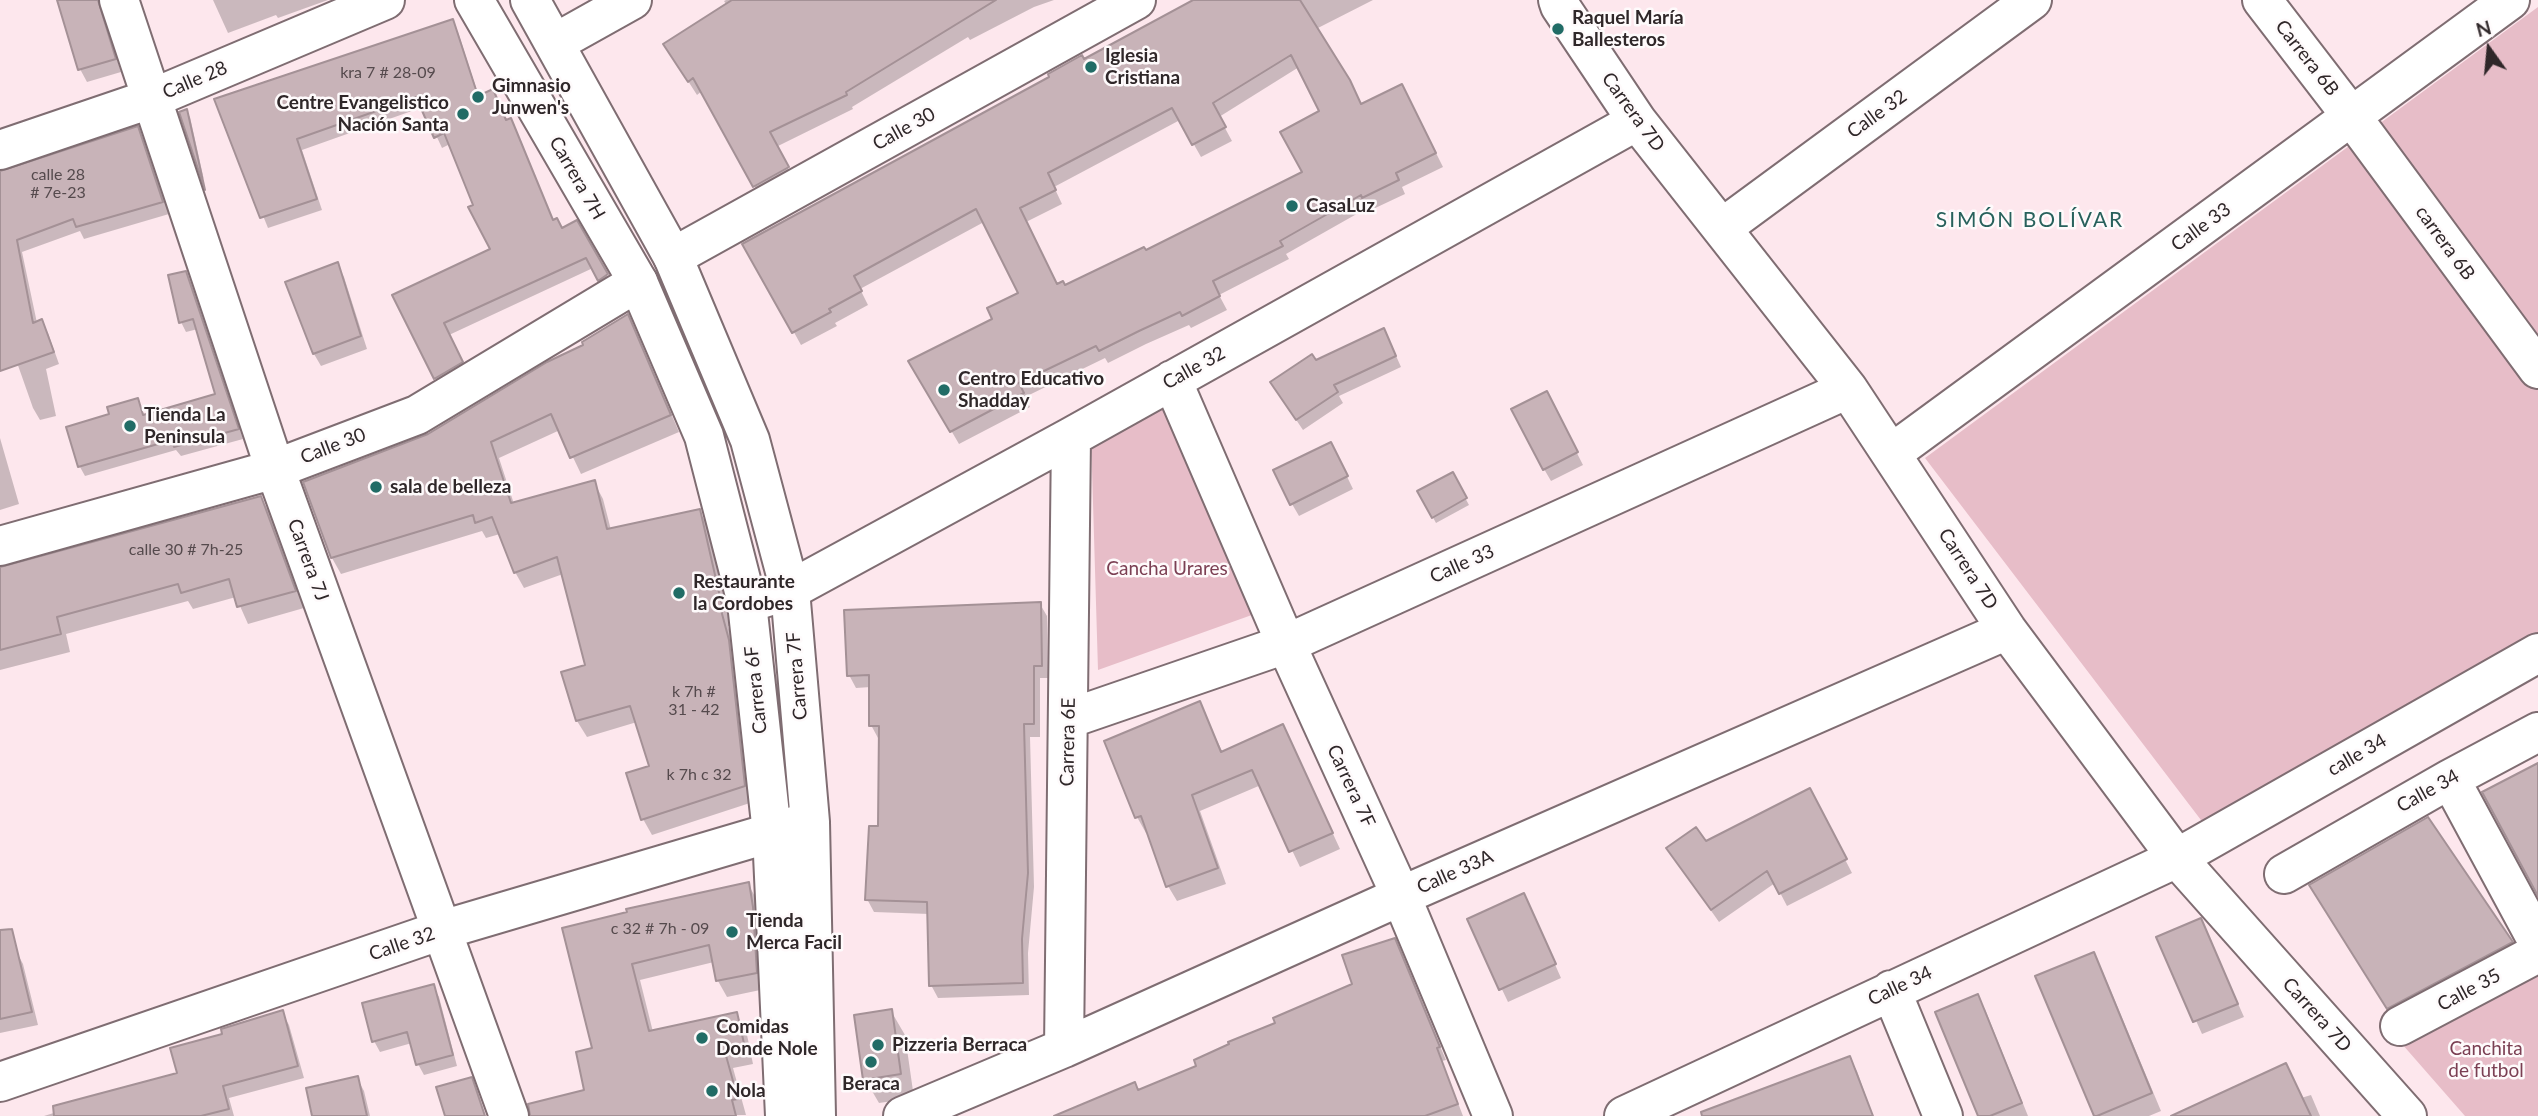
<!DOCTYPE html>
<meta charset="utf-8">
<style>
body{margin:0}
#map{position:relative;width:2538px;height:1116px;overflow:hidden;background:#fde7ed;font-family:Lato,sans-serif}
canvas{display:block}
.north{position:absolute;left:2454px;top:14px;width:70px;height:70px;-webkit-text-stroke:5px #fefafb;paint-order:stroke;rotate:345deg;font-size:19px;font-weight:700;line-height:28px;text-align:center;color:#2f2729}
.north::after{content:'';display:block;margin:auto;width:24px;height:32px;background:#2f2729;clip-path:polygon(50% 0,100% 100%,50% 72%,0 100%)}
</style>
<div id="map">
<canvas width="2538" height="1116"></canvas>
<div class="north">N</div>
</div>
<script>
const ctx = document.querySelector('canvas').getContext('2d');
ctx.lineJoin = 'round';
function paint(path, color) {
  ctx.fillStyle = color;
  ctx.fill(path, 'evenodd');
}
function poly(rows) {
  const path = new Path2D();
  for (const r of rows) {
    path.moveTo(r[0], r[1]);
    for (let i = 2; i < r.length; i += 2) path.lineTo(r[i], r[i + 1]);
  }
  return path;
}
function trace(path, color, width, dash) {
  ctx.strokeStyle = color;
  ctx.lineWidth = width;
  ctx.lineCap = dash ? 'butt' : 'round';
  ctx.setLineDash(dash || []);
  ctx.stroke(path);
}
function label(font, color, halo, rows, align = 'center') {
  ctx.font = font + ' Lato,sans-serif';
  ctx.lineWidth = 5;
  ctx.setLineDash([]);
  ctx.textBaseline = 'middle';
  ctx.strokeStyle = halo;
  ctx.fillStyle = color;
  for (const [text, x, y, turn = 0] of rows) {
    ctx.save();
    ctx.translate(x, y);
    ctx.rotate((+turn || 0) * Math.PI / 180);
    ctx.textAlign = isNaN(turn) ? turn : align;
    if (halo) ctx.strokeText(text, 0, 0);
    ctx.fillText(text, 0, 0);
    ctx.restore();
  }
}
paint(poly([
 [2538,7,2538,672,2220,845,1925,458],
 [1174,398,1263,611,1098,670,1091,436],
 [2538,972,2538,1116,2465,1116,2402,1044]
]), '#e7bdc8');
paint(poly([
 [59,0,109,0,104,10,105,21,121,72,87,82,80,69],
 [213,0,328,0,278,18,276,15,228,33],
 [726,0,1054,0,1034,7,970,40,968,37,852,107,853,109,776,147,796,182,763,201,702,91,697,95,674,59,727,6,724,1],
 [1197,0,1373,0,1316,29,1362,106,1409,99,1443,167,1402,187,1405,194,1371,210,1369,207,1286,254,1289,259,1219,295,1227,310,1191,328,1189,325,1146,344,1108,363,1105,358,1025,397,1030,407,959,444,911,362,995,320,1020,294,984,222,860,289,868,305,835,323,837,326,801,345,745,244],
 [1299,67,1321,112,1304,172,1146,252,1065,288,1057,286,1026,222,1062,204,1054,187,1180,120,1201,157,1232,141,1219,117],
 [452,21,458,32,479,97,507,122,553,222,562,230,576,222,613,286,605,291,593,268,449,335,468,373,441,389,399,305,493,250,450,144,442,148,423,107,302,150,322,210,268,228,216,100],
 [186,111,190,117,204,180,181,113],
 [137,128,144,140,169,214,84,239,80,231,22,252,37,323,42,322,48,333,59,364,46,369,56,416,40,420,33,408,8,337,0,296,0,172],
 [337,264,344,277,367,349,321,366,314,354,287,283],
 [185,273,191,283,243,439,181,456,176,450,85,476,80,467,68,428,111,416,137,400,145,416,217,396,198,329,186,332,181,322],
 [627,316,636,332,679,432,581,474,560,430,499,458,514,504,594,482,603,499,611,530,699,511,709,527,731,626,728,626,737,657,753,802,652,835,643,819,651,767,637,722,587,737,577,721,563,673,587,667,563,574,524,588,515,572,500,534,486,538,482,531,341,574,332,558,429,435,585,346],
 [1389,340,1401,367,1339,396,1343,403,1303,430,1278,393,1315,362],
 [1553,406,1583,465,1551,481,1544,469],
 [0,438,19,504,0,510],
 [1337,456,1353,489,1299,516,1292,504],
 [1452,474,1469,505,1436,523,1419,492],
 [261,498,271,515,304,608,248,624,236,597,193,609,188,601,66,634,70,652,0,670,0,569],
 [1040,604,1047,616,1048,678,1040,678,1040,737,1030,737,1034,887,1028,953,1029,995,938,998,931,985,929,914,874,912,867,899,880,827,881,738,878,738,871,725,871,687,856,688,849,675],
 [1199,703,1223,753,1283,726,1340,849,1300,867,1261,785,1200,811,1226,884,1177,901,1168,886,1149,832,1146,833,1137,817],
 [1816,803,1852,873,1787,906,1775,883,1719,922,1676,861,1706,844],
 [748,884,757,900,765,989,727,997,718,981,714,962,640,980,653,1032,736,1014,746,1030,753,1064,733,1068,746,1115,552,1116,586,1091,595,1049,565,930],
 [2319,898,2511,943,2518,955,2396,1021],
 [1530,908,1561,978,1508,1002,1469,920],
 [2201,920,2244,1017,2202,1034,2159,938],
 [1394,940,1446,1060,1442,1061,1463,1116,1106,1116,1139,1092,1199,1067,1277,1024,1354,985],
 [16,951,23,964,38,1025,0,1033,0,955],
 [2093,954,2103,972,2161,1111,2149,1116,2095,1116],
 [433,986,439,997,457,1066,424,1075,418,1064,412,1043,380,1052,374,1041],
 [1977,997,1985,1009,2028,1116,1980,1116],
 [891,1011,905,1035,914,1098,879,1103,865,1079],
 [282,1012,289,1025,304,1078,229,1098,234,1116,44,1116,179,1074,224,1035],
 [1850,1059,1857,1071,1873,1116,1706,1116],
 [357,1078,364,1091,370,1116,314,1116],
 [2311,1095,2320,1116,2220,1116,2301,1098]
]), '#0003');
const building = poly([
 [57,0,98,0,116,59,78,70,57,0],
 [732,0,996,0,846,92,847,95,770,132,789,167,753,187,693,78,688,82,663,44,732,0],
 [1193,0,1300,0,1350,80,1361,104,1402,84,1436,153,1396,173,1399,180,1362,198,1361,195,1280,241,1283,246,1213,281,1220,296,1182,316,1180,312,1139,331,1099,351,1096,346,1019,383,1024,393,950,432,908,361,992,319,987,308,1018,293,976,209,854,276,862,291,829,309,831,312,792,333,742,244,1049,77,1048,74,1082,55,1084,59,1193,0],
 [1291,55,1319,111,1280,132,1302,172,1146,250,1144,247,1065,285,1063,281,1057,284,1020,208,1056,190,1048,173,1172,108,1192,145,1226,127,1213,103,1291,55],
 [453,19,478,96,493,89,506,120,511,118,553,220,557,218,562,228,577,220,608,274,598,281,586,258,444,323,463,362,434,379,392,295,490,249,468,207,473,205,444,133,434,138,416,97,297,139,317,199,260,218,214,99,453,19],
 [187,109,205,190,179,112,187,109],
 [138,126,163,202,76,227,73,219,17,240,33,323,42,319,54,352,0,371,0,171,138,126],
 [338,262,361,336,313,354,285,282,338,262],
 [186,271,239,429,174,447,172,440,78,467,66,427,109,414,107,407,138,398,143,415,215,394,193,319,179,323,168,275,186,271],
 [628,314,671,415,570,458,551,414,491,442,511,503,595,480,607,529,700,509,723,610,721,610,729,640,745,786,641,820,626,773,649,766,630,706,576,721,561,672,585,665,557,557,514,573,492,517,475,523,473,515,331,558,303,482,428,434,547,362,583,345,582,342,628,314],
 [1384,328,1396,356,1334,385,1338,392,1296,420,1270,382,1312,354,1316,360,1384,328],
 [1547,391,1578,452,1543,470,1511,409,1547,391],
 [1331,442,1348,476,1290,505,1273,470,1331,442],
 [1453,472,1467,498,1432,518,1417,491,1453,472],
 [261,496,296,591,237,607,229,579,181,593,178,584,57,617,61,634,0,650,0,567,261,496],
 [1041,602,1042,666,1034,666,1034,724,1024,724,1028,873,1022,939,1023,983,929,986,927,902,865,900,869,826,878,826,879,726,869,726,869,675,847,676,844,610,1041,602],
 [1200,701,1221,752,1283,724,1333,833,1289,852,1252,770,1192,795,1218,868,1166,887,1141,816,1135,818,1104,741,1200,701],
 [2538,763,2538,896,2482,792,2538,763],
 [1810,788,1847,859,1779,894,1767,871,1711,910,1666,848,1696,827,1706,841,1810,788],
 [2428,817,2513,942,2387,1009,2309,885,2428,817],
 [749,882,753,907,757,973,716,981,709,945,632,964,649,1031,737,1012,745,1048,725,1052,738,1099,732,1100,736,1116,530,1116,528,1104,584,1090,576,1052,592,1048,562,928,627,912,626,909,749,882],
 [1524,893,1556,964,1499,990,1467,919,1524,893],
 [2201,918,2238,1004,2193,1022,2156,937,2201,918],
 [12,929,32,1012,0,1019,0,930,12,929],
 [1395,938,1440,1047,1437,1048,1458,1104,1425,1116,1054,1116,1135,1082,1138,1090,1196,1066,1194,1060,1229,1044,1228,1042,1275,1023,1273,1018,1352,984,1342,955,1395,938],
 [2094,952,2152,1093,2097,1116,2094,1116,2035,976,2094,952],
 [434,984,453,1055,416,1065,407,1032,372,1042,362,1003,434,984],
 [1978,994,2022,1103,1990,1116,1978,1116,1935,1012,1978,994],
 [892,1009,901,1074,863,1080,854,1015,892,1009],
 [283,1010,298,1066,223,1086,229,1109,201,1116,54,1116,53,1106,177,1073,170,1048,222,1034,221,1029,283,1010],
 [1850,1056,1873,1116,1702,1116,1701,1112,1850,1056],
 [2286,1063,2311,1116,2171,1116,2286,1063],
 [358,1076,367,1116,312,1116,306,1088,358,1076],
 [472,1077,485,1116,445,1116,436,1087,472,1077]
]);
paint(building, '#c8b3b8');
trace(building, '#a49196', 2);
const minor = poly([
 [119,0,275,469,509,1116],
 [1558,0,1560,6,1637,121,1848,389,2007,630,2177,858,2407,1116],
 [2262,0,2352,117,2538,369],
 [555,43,632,0],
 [0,150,153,98,385,0],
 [1722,228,2032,0],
 [673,257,1136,0],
 [1172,380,1286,644,1401,896,1493,1116],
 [1892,453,2510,0],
 [0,546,275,469,417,415,638,282],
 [747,603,790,590,1071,437,1637,121],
 [1068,719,1286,644,1848,389],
 [2450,779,2538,942],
 [2284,874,2450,779,2538,732],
 [1891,990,1943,1116],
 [2400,1026,2538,953],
 [1064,1048,1071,437],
 [0,1082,442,930,804,823],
 [903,1116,1064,1048,1401,896,2007,630],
 [1624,1116,2177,858,2538,653]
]);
const tertiary = poly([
 [474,0,638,282,704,436,747,603,772,833,785,1116],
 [530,0,673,257,750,440,790,590,810,822,816,1116]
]);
trace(minor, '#7f6d72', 42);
trace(tertiary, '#7f6d72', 42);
trace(minor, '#fff', 38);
trace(tertiary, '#fff', 38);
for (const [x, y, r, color] of [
 [1558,29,7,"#216c66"],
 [1091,67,7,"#216c66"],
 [478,97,7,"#216c66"],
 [463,114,7,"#216c66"],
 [1292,206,7,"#216c66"],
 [944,390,7,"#216c66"],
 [130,426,7,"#216c66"],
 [376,487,7,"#216c66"],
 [679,593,7,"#216c66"],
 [732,932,7,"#216c66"],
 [702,1038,7,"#216c66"],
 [878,1045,7,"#216c66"],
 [871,1062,7,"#216c66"],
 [712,1091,7,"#216c66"]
]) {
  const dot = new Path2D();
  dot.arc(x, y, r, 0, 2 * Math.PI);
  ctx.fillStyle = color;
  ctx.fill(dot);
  trace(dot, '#fefafb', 2.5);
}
label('16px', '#554a4d', null, [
 ["kra 7 # 28-09",388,73],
 ["calle 28",58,175],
 ["# 7e-23",58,193],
 ["calle 30 # 7h-25",186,550],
 ["k 7h #",694,692],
 ["31 - 42",694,710],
 ["k 7h c 32",699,775],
 ["c 32 # 7h - 09",660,929]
]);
label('bold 19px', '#2f2729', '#fefafb', [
 ["Raquel María",1572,18],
 ["Ballesteros",1572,40],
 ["Iglesia",1105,56],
 ["Cristiana",1105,78],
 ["Gimnasio",492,86],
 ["Junwen's",492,108],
 ["Centre Evangelistico",449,103,"right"],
 ["Nación Santa",449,125,"right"],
 ["CasaLuz",1306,206],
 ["Centro Educativo",958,379],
 ["Shadday",958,401],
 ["Tienda La",144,415],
 ["Peninsula",144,437],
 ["sala de belleza",390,487],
 ["Restaurante",693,582],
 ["la Cordobes",693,604],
 ["Tienda",746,921],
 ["Merca Facil",746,943],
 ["Comidas",716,1027],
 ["Donde Nole",716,1049],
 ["Pizzeria Berraca",892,1045],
 ["Beraca",871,1084,"center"],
 ["Nola",726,1091]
], 'left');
label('19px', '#2f2729', '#fefafb', [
 ["Carrera 6B",2307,58,52],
 ["Calle 28",195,80,-23],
 ["Carrera 7D",1633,112,54],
 ["Calle 32",1877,114,-36],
 ["Calle 30",904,129,-29],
 ["Carrera 7H",577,178,60],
 ["Calle 33",2201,227,-36],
 ["carrera 6B",2445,243,54],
 ["Calle 32",1194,368,-29],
 ["Calle 30",333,446,-21],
 ["Carrera 7J",308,560,70],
 ["Calle 33",1462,564,-24],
 ["Carrera 7D",1968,569,57],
 ["Carrera 7F",797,676,-95],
 ["Carrera 6F",756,690,-96],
 ["Carrera 6E",1068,742,-89],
 ["calle 34",2357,755,-30],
 ["Carrera 7F",1351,786,65],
 ["Calle 34",2428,791,-29],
 ["Calle 33A",1455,872,-24],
 ["Calle 32",402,944,-19],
 ["Calle 34",1900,986,-25],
 ["Calle 35",2469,990,-28],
 ["Carrera 7D",2317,1015,48]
]);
label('19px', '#7b3f53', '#fefafb', [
 ["Cancha Urares",1167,569],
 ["Canchita",2486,1049],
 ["de futbol",2486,1071]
]);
ctx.letterSpacing = '2px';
label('21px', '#28615c', '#fefafb', [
 ["SIMÓN BOLÍVAR",2030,220]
]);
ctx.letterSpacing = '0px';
</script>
